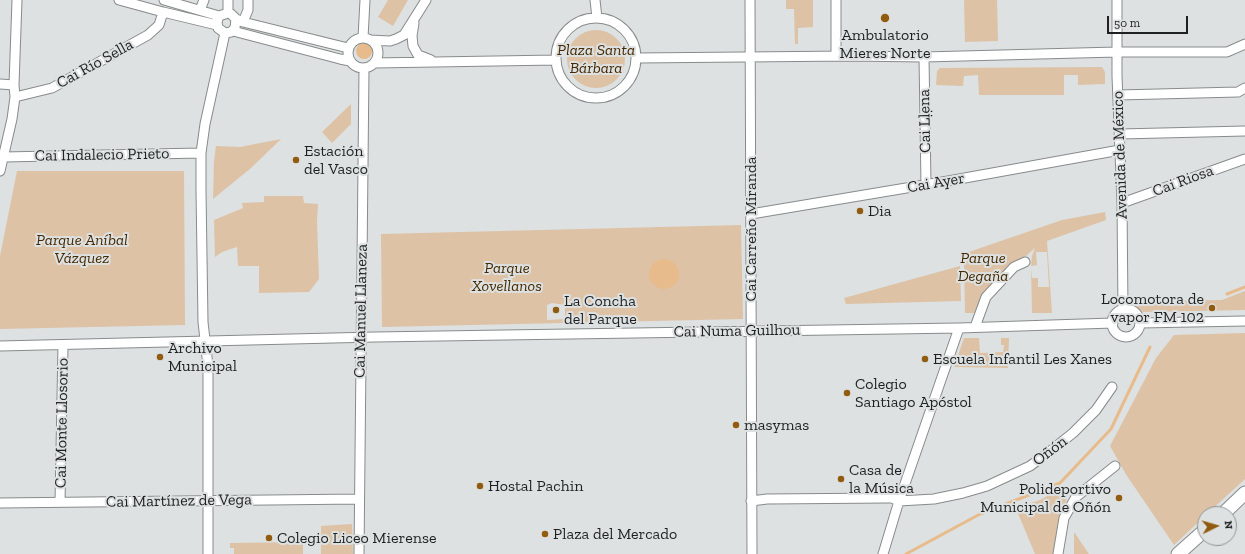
<!DOCTYPE html>
<meta charset="utf-8">
<style>
body{margin:0}
#map{position:relative;width:1245px;height:554px;overflow:hidden;background:#dde1e1;font-family:"Zilla Slab",serif}
canvas{display:block}
.north{position:absolute;left:1197px;top:506px;width:40px;height:40px;box-sizing:border-box;background:#dde1e1;border:1px solid #919494;border-radius:50%;rotate:85deg;font-size:11px;font-weight:700;line-height:16px;text-align:center;color:#1f2121}
.north::after{content:'';display:block;margin:auto;width:14px;height:18px;background:#915c0f;clip-path:polygon(50% 0,100% 100%,50% 72%,0 100%)}
.scale{position:absolute;left:1107px;top:16px;width:81px;height:18px;box-sizing:border-box;border:2px solid #1f2121;border-top:0;padding-left:5px;font-size:12px;line-height:14px;white-space:nowrap;color:#1f2121;-webkit-text-stroke:3px #dde1e1;paint-order:stroke}
</style>
<div id="map">
<canvas width="1245" height="554"></canvas>
<div class="north">N</div>
<div class="scale">50 m</div>
</div>
<script>
const ctx = document.querySelector('canvas').getContext('2d');
ctx.lineJoin = 'round';
function paint(path, color) {
  ctx.fillStyle = color;
  ctx.fill(path, 'evenodd');
}
function poly(rows) {
  const path = new Path2D();
  for (const r of rows) {
    if (r.length === 3) {
      path.moveTo(r[0] + r[2], r[1]);
      path.arc(r[0], r[1], r[2], 0, 2 * Math.PI);
      continue;
    }
    path.moveTo(r[0], r[1]);
    for (let i = 2; i < r.length; i += 2) path.lineTo(r[i], r[i + 1]);
  }
  return path;
}
function trace(path, color, width, dash) {
  ctx.strokeStyle = color;
  ctx.lineWidth = width;
  ctx.lineCap = dash ? 'butt' : 'round';
  ctx.setLineDash(dash || []);
  ctx.stroke(path);
}
function label(font, color, halo, rows, align = 'center') {
  ctx.font = font + ' "Zilla Slab",serif';
  ctx.lineWidth = 4;
  ctx.setLineDash([]);
  ctx.textBaseline = 'middle';
  ctx.strokeStyle = halo;
  ctx.fillStyle = color;
  for (const [text, x, y, turn = 0] of rows) {
    ctx.save();
    ctx.translate(x, y);
    ctx.rotate((+turn || 0) * Math.PI / 180);
    ctx.textAlign = isNaN(turn) ? turn : align;
    if (halo) ctx.strokeText(text, 0, 0);
    ctx.fillText(text, 0, 0);
    ctx.restore();
  }
}
paint(poly([
 [388,0,408,0,393,26,378,17],
 [786,0,813,0,813,27,798,28,798,44,795,44,794,9,786,9],
 [964,0,997,0,998,41,965,42],
 [596,59,29],
 [1102,67,1105,72,1105,84,1078,85,1078,75,1064,75,1064,95,979,95,978,75,964,76,963,86,936,85,937,71,940,68],
 [351,104,351,124,332,143,322,132],
 [281,139,251,168,213,199,214,161,216,146,240,147],
 [17,171,184,171,185,325,0,329,0,256],
 [264,196,303,196,304,203,318,204,317,221,319,279,309,292,259,293,259,266,238,266,237,247,222,252,215,257,214,220,243,208,242,203,264,202],
 [1105,212,1106,220,1047,241,1052,313,1032,313,1031,267,1032,278,1038,278,1038,287,1049,287,1047,252,1036,252,1037,265,1031,266,1032,256,1035,248,1026,256,1007,268,983,296,974,313,965,313,964,265,960,255,1062,220],
 [741,225,743,319,382,327,381,234],
 [552,303,565,305,565,319,547,320,547,305],
 [960,266,961,301,846,304,844,298],
 [1245,291,1245,310,1143,312,1137,308,1137,301,1222,300],
 [1245,333,1245,479,1207,514,1205,514,1205,516,1174,545,1127,476,1110,446,1156,358,1174,335],
 [964,338,979,338,980,353,1003,352,1004,345,1001,345,1001,338,1009,338,1008,368,954,367],
 [1062,488,1068,493,1053,554,1035,554,1017,511,1014,509,1040,500],
 [352,524,353,554,321,554,321,526],
 [1074,532,1089,554,1074,554],
 [303,542,303,554,234,554,234,548,230,548,230,543]
]), '#ddc2a6');
paint(poly([
 [364,51,8],
 [664,274,15]
]), '#e7bb8b');
trace(poly([
 [1227,294,1245,287],
 [906,554,980,514,1060,483,1111,429,1150,347]
]), '#e7bb8b', 3);
const street = poly([
 [119,0,163,12,217,25],
 [164,0,219,16],
 [595,0,597,18],
 [750,0,752,554],
 [1117,0,1117,76,1122,203,1123,310],
 [200,10,204,0],
 [228,13,228,0],
 [596,58,40],
 [236,19,235,28,231,32,225,33,218,28,217,22,219,16,228,13,231,14,236,19,243,22,348,48],
 [243,22,248,10,248,0],
 [414,23,412,36,413,46,418,55,431,60],
 [233,31,340,59,350,61],
 [363,38,365,0],
 [363,53,15],
 [370,40,390,41,396,39,404,35,426,0],
 [836,56,836,0],
 [924,57,926,185],
 [637,58,851,56,924,57,1117,52,1227,52,1245,44],
 [374,63,556,60],
 [0,84,14,85],
 [1118,95,1238,92,1245,88],
 [15,97,52,88,148,35,159,25,163,12],
 [1120,134,1245,131],
 [3,157,201,153],
 [0,171,12,119,15,97,14,85,17,0],
 [1122,203,1245,159],
 [751,214,948,181,1120,150],
 [1126,323,14],
 [1140,323,1245,321],
 [975,327,986,297,1014,267,1025,262],
 [0,346,375,337,959,328,1113,323],
 [751,501,767,499,888,498,892,498,899,501,934,499,963,493,987,486,1030,466,1049,452,1073,433,1096,410,1112,387],
 [60,502,63,345],
 [0,503,359,499],
 [208,554,208,366,203,322,201,191,201,153,205,124,225,33],
 [359,554,364,68],
 [883,554,899,501,959,328],
 [1058,554,1064,518,1076,497,1115,466]
]);
const secondary = poly([
 [1223,514,1245,493],
 [1178,554,1205,530]
]);
trace(street, '#888b8c', 11);
trace(secondary, '#888b8c', 15);
trace(street, '#fff', 9);
trace(secondary, '#fff', 13);
for (const [x, y, r, color] of [
 [885,18,5,"#915c0f"],
 [296,160,4,"#915c0f"],
 [860,211,4,"#915c0f"],
 [1212,308,4,"#915c0f"],
 [556,310,4,"#915c0f"],
 [160,357,4,"#915c0f"],
 [925,359,4,"#915c0f"],
 [847,393,4,"#915c0f"],
 [736,425,4,"#915c0f"],
 [841,479,4,"#915c0f"],
 [480,486,4,"#915c0f"],
 [1119,498,4,"#915c0f"],
 [545,534,4,"#915c0f"],
 [269,538,4,"#915c0f"]
]) {
  const dot = new Path2D();
  dot.arc(x, y, r, 0, 2 * Math.PI);
  ctx.fillStyle = color;
  ctx.fill(dot);
  trace(dot, '#dde1e1', 1.5);
}
label('16px', '#1f2121', '#dde1e1', [
 ["Ambulatorio",885,35,"center"],
 ["Mieres Norte",885,53,"center"],
 ["Estación",304,151],
 ["del Vasco",304,169],
 ["Dia",868,211],
 ["Locomotora de",1204,299,"right"],
 ["vapor FM 102",1204,317,"right"],
 ["La Concha",564,301],
 ["del Parque",564,319],
 ["Archivo",168,348],
 ["Municipal",168,366],
 ["Escuela Infantil Les Xanes",933,359],
 ["Colegio",855,384],
 ["Santiago Apóstol",855,402],
 ["masymas",744,425],
 ["Casa de",849,470],
 ["la Música",849,488],
 ["Hostal Pachin",488,486],
 ["Polideportivo",1111,489,"right"],
 ["Municipal de Oñón",1111,507,"right"],
 ["Plaza del Mercado",553,534],
 ["Colegio Liceo Mierense",277,538]
], 'left');
label('italic 16px', '#462901', '#dde1e1', [
 ["Plaza Santa",596,50],
 ["Bárbara",596,68],
 ["Parque Aníbal",82,240],
 ["Vázquez",82,258],
 ["Parque",983,258],
 ["Degaña",983,276],
 ["Parque",507,268],
 ["Xovellanos",507,286]
]);
label('16px', '#1f2121', '#dde1e1', [
 ["Cai Río Sella",95,64,-29],
 ["Cai Ḷḷena",925,121,-91],
 ["Cai Indalecio Prieto",102,155,-1],
 ["Avenida de México",1120,155,-92],
 ["Cai Riosa",1183,181,-20],
 ["Cai Ayer",936,183,-10],
 ["Cai Carreño Miranda",751,229,-90],
 ["Cai Manuel Llaneza",361,311,-89],
 ["Cai Numa Guilhou",737,331,-1],
 ["Cai Monte Llosorio",62,423,-89],
 ["Oñón",1050,451,-37],
 ["Cai Martínez de Vega",179,501,-1]
]);
</script>
